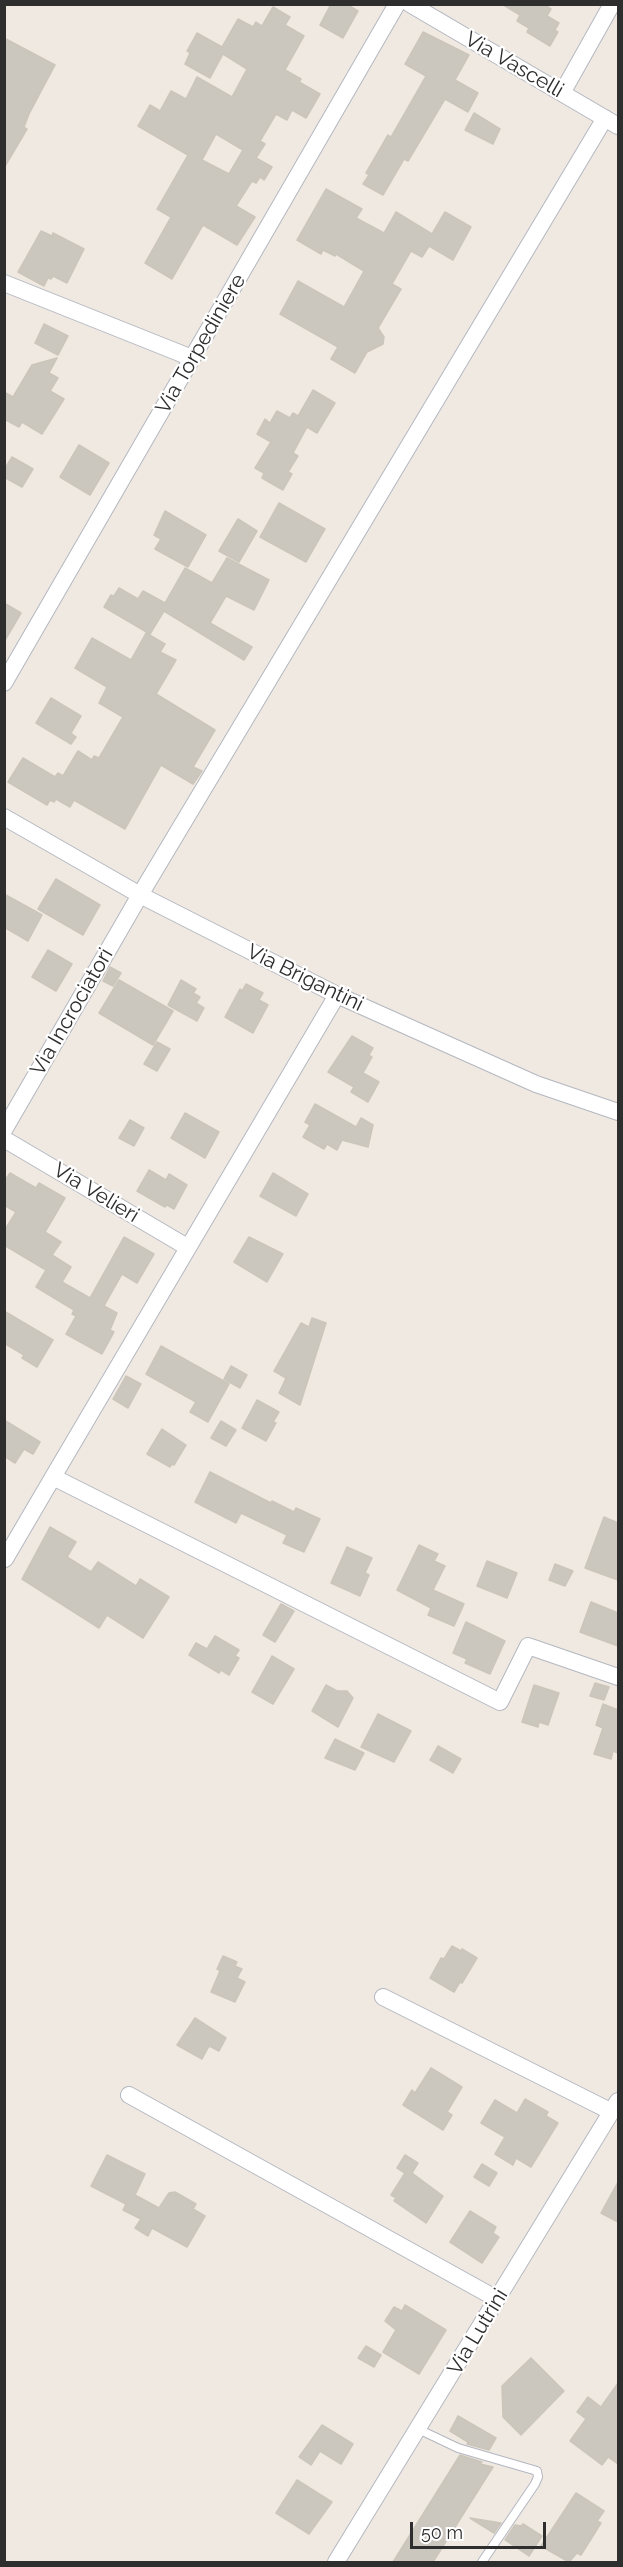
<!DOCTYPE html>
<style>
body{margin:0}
#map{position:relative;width:623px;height:2567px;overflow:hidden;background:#efe9e1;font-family:Raleway,sans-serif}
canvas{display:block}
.frame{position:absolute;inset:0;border:6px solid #2e2e2e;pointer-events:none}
.scale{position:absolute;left:410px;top:2522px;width:136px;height:27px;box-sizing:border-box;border:3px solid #2e2e2e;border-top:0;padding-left:8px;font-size:18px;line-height:21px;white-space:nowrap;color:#2e2e2e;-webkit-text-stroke:4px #fff;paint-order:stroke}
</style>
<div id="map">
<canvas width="623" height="2567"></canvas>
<div class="frame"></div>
<div class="scale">50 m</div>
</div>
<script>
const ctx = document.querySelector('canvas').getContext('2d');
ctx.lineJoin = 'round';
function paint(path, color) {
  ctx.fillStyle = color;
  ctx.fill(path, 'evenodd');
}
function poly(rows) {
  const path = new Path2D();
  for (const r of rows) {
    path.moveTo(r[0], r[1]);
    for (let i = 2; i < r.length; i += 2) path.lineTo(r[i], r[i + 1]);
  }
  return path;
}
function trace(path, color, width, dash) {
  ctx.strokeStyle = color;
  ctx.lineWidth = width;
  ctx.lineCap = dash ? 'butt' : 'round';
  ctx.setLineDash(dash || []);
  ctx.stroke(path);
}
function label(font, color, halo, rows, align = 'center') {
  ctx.font = font + ' Raleway,sans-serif';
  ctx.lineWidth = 4.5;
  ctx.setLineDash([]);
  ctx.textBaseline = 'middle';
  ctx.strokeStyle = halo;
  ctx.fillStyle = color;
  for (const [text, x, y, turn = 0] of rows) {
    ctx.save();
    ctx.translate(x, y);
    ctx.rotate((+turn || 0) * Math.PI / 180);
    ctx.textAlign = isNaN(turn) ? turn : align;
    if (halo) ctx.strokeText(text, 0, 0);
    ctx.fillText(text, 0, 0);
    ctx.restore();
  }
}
const building = poly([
 [331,4,346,4,358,11,343,38,320,25,331,4],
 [502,4,543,4,551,9,547,16,559,23,555,30,558,32,550,46,527,32,529,28,517,21,520,15,502,4],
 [273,7,290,17,285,25,304,36,285,70,301,79,299,82,320,94,306,118,292,110,287,120,276,114,260,141,265,144,256,158,272,167,264,180,260,177,256,183,252,181,236,206,255,217,237,245,203,225,172,279,145,263,171,217,157,209,188,155,138,126,150,105,160,111,171,91,186,99,197,77,232,97,247,69,223,54,210,78,185,64,190,53,187,51,197,33,222,47,238,19,253,27,256,22,262,26,273,7],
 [216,134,243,150,229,174,202,160,216,134],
 [423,32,469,55,455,80,478,93,468,112,445,99,408,161,404,159,383,195,363,184,369,175,366,173,388,135,391,137,426,76,405,64,423,32],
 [4,38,55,65,29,114,24,127,27,129,4,168,4,38],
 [474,113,500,129,493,144,465,130,474,113],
 [326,189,362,209,356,218,384,233,396,212,432,234,445,212,471,227,453,260,429,246,422,257,411,251,392,284,401,289,378,328,384,337,383,344,367,352,355,373,331,359,338,347,280,314,298,281,344,307,364,271,336,254,335,256,323,250,321,254,297,240,326,189],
 [41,231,52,236,53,233,84,249,67,283,53,276,51,279,48,278,44,286,18,272,41,231],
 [44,324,68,336,58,355,35,343,44,324],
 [57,358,49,373,58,378,50,391,64,399,42,434,22,422,19,427,4,419,4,392,13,397,32,365,57,358],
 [313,390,335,403,317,433,307,427,293,453,298,456,288,472,292,474,283,490,262,478,264,473,255,468,271,442,257,434,265,419,270,423,277,411,290,418,293,413,298,416,313,390],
 [79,445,109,463,90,495,60,477,79,445],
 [12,457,33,469,22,487,4,477,4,470,12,457],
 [279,503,325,529,306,562,260,537,279,503],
 [165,511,206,535,188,567,155,549,161,539,154,535,165,511],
 [238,519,257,531,239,562,219,551,238,519],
 [227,558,269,580,254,610,226,596,210,623,252,647,244,660,164,611,150,634,104,607,111,595,114,596,119,588,138,599,143,591,165,603,185,568,212,583,227,558],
 [4,603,21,613,4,642,4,603],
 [146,633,165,644,160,652,176,660,156,694,215,730,193,767,202,771,193,784,161,765,125,829,74,800,70,807,56,799,54,802,50,800,47,805,8,782,23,758,55,777,58,773,63,776,78,751,92,760,94,756,99,758,123,717,99,703,107,687,75,668,92,638,131,660,146,633],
 [51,698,81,716,71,733,76,737,71,744,36,723,51,698],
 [56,879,100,905,83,935,38,909,56,879],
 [4,894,42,915,28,941,4,927,4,894],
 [48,950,72,964,56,991,32,977,48,950],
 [110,967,121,973,113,986,103,981,110,967],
 [119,980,173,1011,153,1045,99,1013,119,980],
 [181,980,196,989,193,993,200,997,196,1003,204,1008,197,1021,168,1005,181,980],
 [246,984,263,993,259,1000,268,1005,253,1033,225,1017,240,989,242,991,246,984],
 [352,1036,373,1048,369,1055,372,1057,363,1073,379,1082,368,1102,351,1092,354,1087,328,1072,352,1036],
 [157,1042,170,1049,157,1071,144,1064,157,1042],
 [315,1104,356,1127,361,1118,373,1125,368,1147,342,1140,337,1150,327,1144,324,1149,303,1137,310,1125,305,1122,315,1104],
 [185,1113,219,1132,205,1158,171,1138,185,1113],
 [130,1120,144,1128,134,1146,119,1138,130,1120],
 [149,1170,166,1180,169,1174,187,1185,174,1209,167,1205,165,1207,137,1191,149,1170],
 [10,1173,36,1188,39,1183,65,1198,45,1232,61,1242,52,1255,71,1267,62,1282,90,1298,124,1237,154,1254,137,1283,122,1274,104,1306,117,1313,110,1330,114,1332,102,1354,66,1334,76,1316,72,1314,74,1310,36,1287,46,1270,4,1245,4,1231,16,1212,4,1205,4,1182,10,1173],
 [273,1173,308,1194,296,1216,260,1196,273,1173],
 [249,1237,283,1254,267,1282,234,1262,249,1237],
 [4,1311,53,1340,37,1367,22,1358,24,1355,4,1343,4,1311],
 [312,1318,326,1323,300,1405,279,1393,286,1378,274,1371,301,1323,309,1327,312,1318],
 [161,1346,229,1384,208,1422,190,1412,196,1402,146,1374,161,1346],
 [231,1366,247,1375,240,1388,224,1379,231,1366],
 [126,1376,141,1384,128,1408,113,1399,126,1376],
 [257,1400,279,1412,273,1422,276,1423,266,1441,242,1428,257,1400],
 [4,1420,40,1442,33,1454,24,1449,15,1463,4,1456,4,1420],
 [221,1421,236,1430,226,1446,211,1438,221,1421],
 [162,1429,186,1445,174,1465,172,1464,170,1467,147,1454,162,1429],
 [210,1472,271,1503,272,1501,294,1512,296,1508,320,1519,304,1552,283,1543,287,1535,241,1513,236,1523,195,1502,210,1472],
 [604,1517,618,1523,618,1580,585,1568,604,1517],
 [50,1527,76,1542,67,1557,91,1572,98,1562,136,1586,140,1579,169,1597,143,1638,107,1615,99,1628,22,1579,50,1527],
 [419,1545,438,1554,434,1561,445,1566,433,1590,464,1604,454,1626,428,1615,431,1608,397,1590,419,1545],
 [347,1547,372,1558,365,1573,369,1575,360,1596,331,1583,347,1547],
 [487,1561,517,1573,507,1598,477,1586,487,1561],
 [555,1564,573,1571,565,1586,549,1580,555,1564],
 [591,1602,618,1613,618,1646,580,1632,591,1602],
 [281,1604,294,1611,275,1642,263,1635,281,1604],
 [466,1622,505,1641,490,1674,465,1663,467,1659,453,1653,466,1622],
 [215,1636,239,1650,235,1656,239,1658,229,1675,221,1670,219,1673,189,1655,196,1643,207,1649,215,1636],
 [272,1656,294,1669,273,1704,252,1692,272,1656],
 [595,1683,609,1687,604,1700,590,1696,595,1683],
 [326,1685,337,1691,347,1691,353,1698,338,1727,312,1711,326,1685],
 [534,1685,559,1693,548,1725,539,1722,538,1727,522,1722,534,1685],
 [603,1704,618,1710,618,1753,613,1751,611,1759,594,1754,603,1728,596,1725,603,1704],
 [378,1714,411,1731,394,1762,361,1747,378,1714],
 [335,1739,364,1753,355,1770,325,1758,335,1739],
 [438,1746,461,1759,453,1773,430,1760,438,1746],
 [452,1946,461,1951,462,1949,477,1958,462,1983,460,1982,454,1992,430,1978,441,1958,444,1959,452,1946],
 [223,1956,237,1962,235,1966,242,1969,237,1978,245,1982,235,2002,211,1992,220,1971,217,1969,223,1956],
 [195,2018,226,2038,219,2051,209,2046,202,2059,177,2045,195,2018],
 [431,2068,462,2087,447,2112,452,2115,443,2130,403,2105,412,2090,415,2093,431,2068],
 [525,2099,548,2112,546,2116,558,2123,531,2167,516,2158,513,2165,495,2154,505,2137,481,2123,495,2100,517,2113,525,2099],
 [107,2155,145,2174,135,2195,159,2208,169,2193,175,2192,196,2204,193,2209,205,2216,187,2247,152,2228,148,2236,135,2228,141,2219,123,2210,126,2204,91,2186,107,2155],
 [405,2155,418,2163,412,2173,443,2196,426,2223,394,2201,396,2198,391,2195,405,2173,397,2168,405,2155],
 [482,2164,497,2173,489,2186,474,2177,482,2164],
 [618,2182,618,2222,601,2213,618,2182],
 [470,2211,496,2227,493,2233,499,2237,482,2263,450,2242,470,2211],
 [405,2305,446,2330,419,2374,383,2352,396,2330,385,2321,394,2307,402,2311,405,2305],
 [366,2346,381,2355,374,2367,358,2358,366,2346],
 [531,2358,564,2391,521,2435,503,2417,502,2386,531,2358],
 [618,2383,618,2464,608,2457,602,2465,570,2441,586,2419,577,2412,588,2397,601,2407,618,2383],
 [458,2416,496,2438,489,2450,467,2444,468,2442,450,2431,458,2416],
 [322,2425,353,2444,341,2464,320,2451,311,2465,299,2457,322,2425],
 [460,2455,482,2462,480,2464,493,2467,433,2562,393,2562,460,2455],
 [297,2480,332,2502,309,2534,276,2513,297,2480],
 [576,2493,604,2511,597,2521,601,2523,581,2555,577,2553,569,2562,541,2546,576,2493],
 [470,2518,501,2523,494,2533,470,2518],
 [523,2524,542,2536,529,2556,505,2540,515,2525,521,2526,523,2524]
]);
paint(building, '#cbc7bf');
trace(building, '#cbc5ba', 1.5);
const lane = poly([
 [418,2429,458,2448,537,2471,538,2477,535,2484,482,2562]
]);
const street = poly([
 [410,4,618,126],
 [562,93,612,4],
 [4,283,192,358],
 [4,683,397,4],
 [4,817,140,895,337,995,536,1084,618,1112],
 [337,995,53,1477,500,1702,528,1646,618,1677],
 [4,1130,140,895,605,118],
 [4,1139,187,1247],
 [5,1559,53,1477],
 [383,1997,612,2112],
 [129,2095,497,2299],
 [336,2562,618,2101]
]);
trace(lane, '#b4b7c1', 10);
trace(street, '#b4b7c1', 18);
trace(lane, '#fff', 8);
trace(street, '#fff', 16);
label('21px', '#2e2e2e', '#fff', [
 ["Via Vascelli",514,65,30],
 ["Via Torpediniere",201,344,-60],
 ["Via Brigantini",305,978,26],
 ["Via Incrociatori",72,1012,-60],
 ["Via Velieri",96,1193,31],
 ["Via Lutrini",478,2332,-59]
]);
</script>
